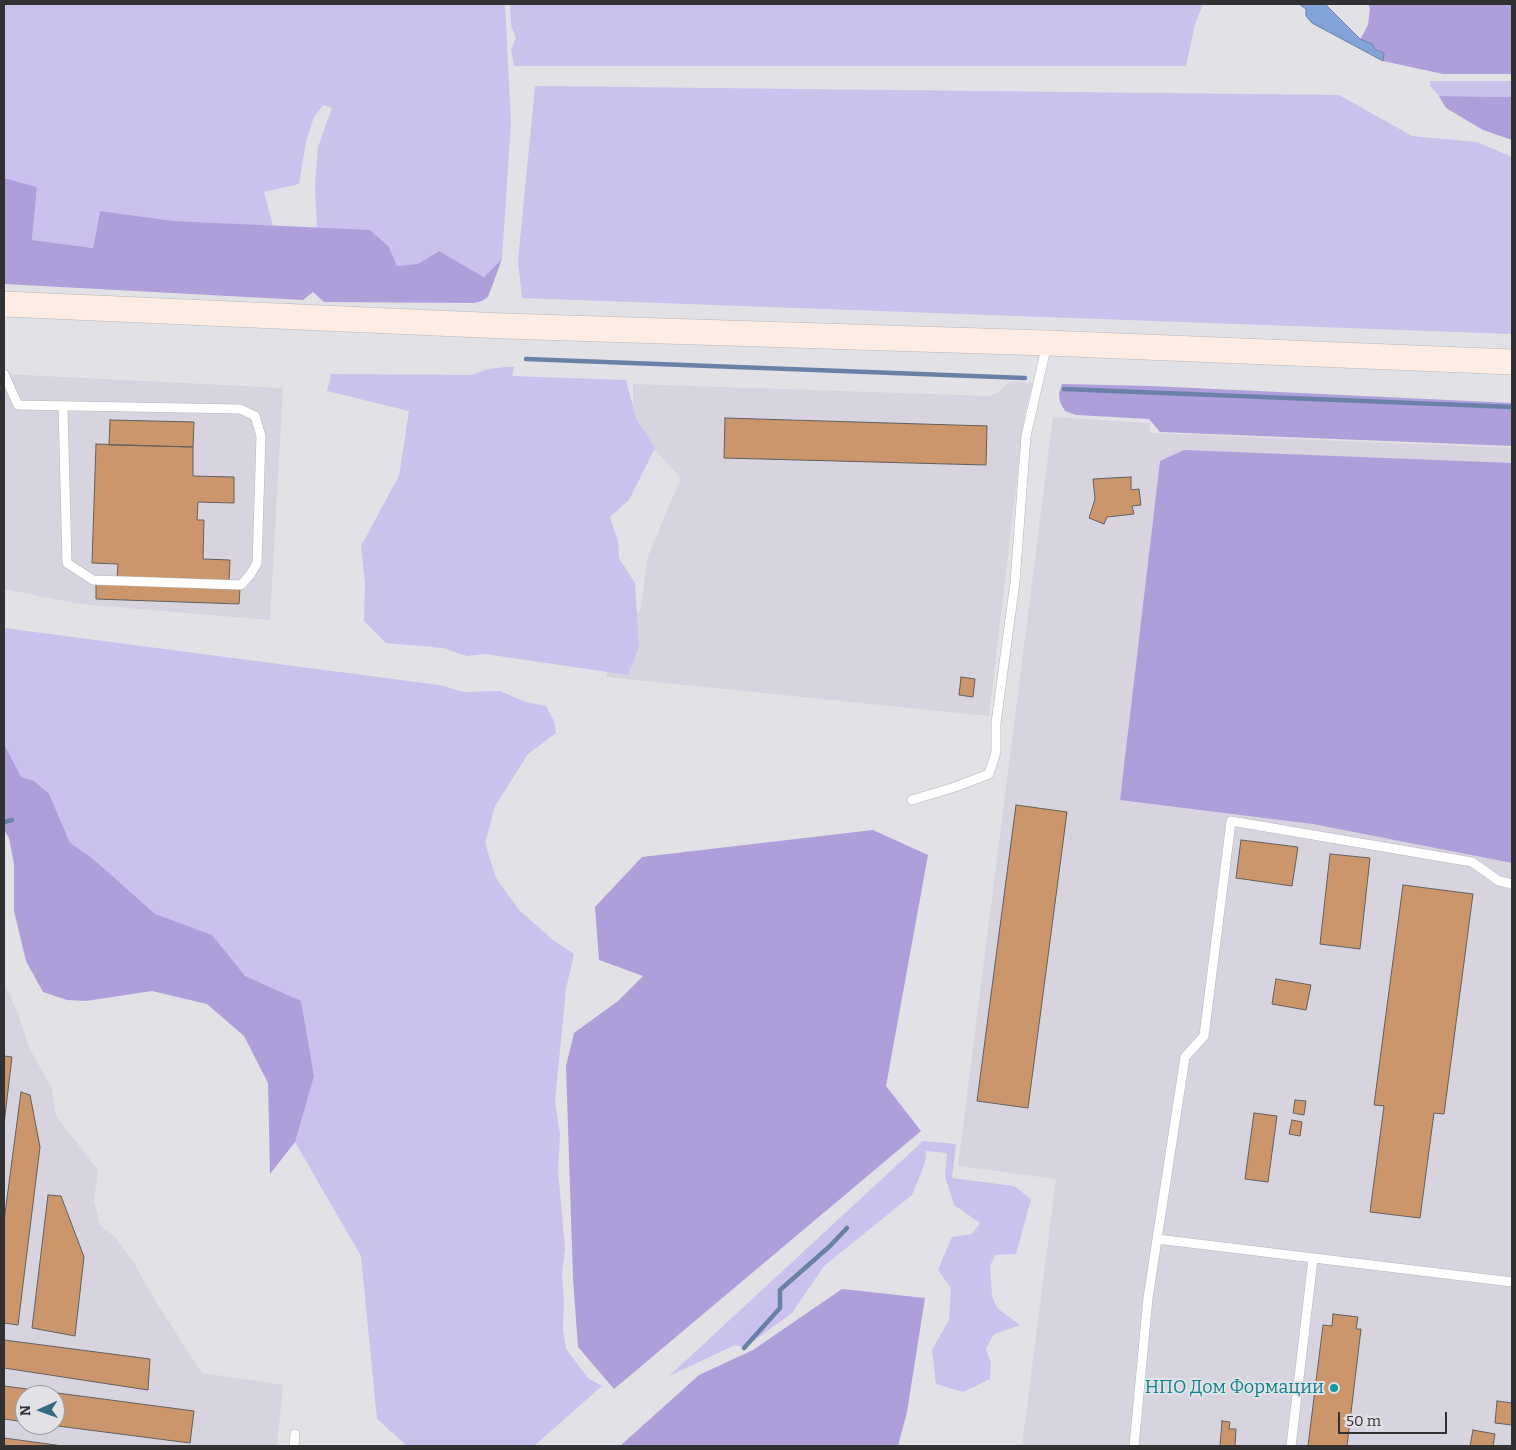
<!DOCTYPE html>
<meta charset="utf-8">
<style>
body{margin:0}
#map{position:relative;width:1516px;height:1450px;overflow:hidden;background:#e2e1e6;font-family:Bitter,serif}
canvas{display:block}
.frame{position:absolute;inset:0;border:5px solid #313032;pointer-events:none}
.north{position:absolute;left:15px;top:1385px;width:50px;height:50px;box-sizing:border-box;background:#e2e1e6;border:1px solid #9b9a9e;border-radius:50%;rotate:268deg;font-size:14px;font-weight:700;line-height:20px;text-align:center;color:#313032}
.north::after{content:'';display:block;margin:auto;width:18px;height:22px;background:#346c86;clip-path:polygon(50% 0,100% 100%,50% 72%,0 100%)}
.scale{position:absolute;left:1338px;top:1412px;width:109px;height:22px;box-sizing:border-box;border:2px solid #313032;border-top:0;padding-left:6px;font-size:15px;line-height:18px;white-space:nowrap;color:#313032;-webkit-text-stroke:4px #e2e1e6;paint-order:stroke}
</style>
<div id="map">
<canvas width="1516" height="1450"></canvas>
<div class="frame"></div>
<div class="north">N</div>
<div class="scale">50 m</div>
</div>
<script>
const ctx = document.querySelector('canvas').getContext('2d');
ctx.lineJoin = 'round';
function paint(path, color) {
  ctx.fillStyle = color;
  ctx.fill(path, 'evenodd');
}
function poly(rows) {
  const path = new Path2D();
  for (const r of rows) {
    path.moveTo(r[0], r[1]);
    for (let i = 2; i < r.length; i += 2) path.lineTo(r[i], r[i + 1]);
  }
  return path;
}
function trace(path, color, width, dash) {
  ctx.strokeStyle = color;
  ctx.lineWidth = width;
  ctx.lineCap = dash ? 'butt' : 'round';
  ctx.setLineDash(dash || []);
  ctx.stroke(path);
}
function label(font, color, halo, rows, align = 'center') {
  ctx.font = font + ' Bitter,serif';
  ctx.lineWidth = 4;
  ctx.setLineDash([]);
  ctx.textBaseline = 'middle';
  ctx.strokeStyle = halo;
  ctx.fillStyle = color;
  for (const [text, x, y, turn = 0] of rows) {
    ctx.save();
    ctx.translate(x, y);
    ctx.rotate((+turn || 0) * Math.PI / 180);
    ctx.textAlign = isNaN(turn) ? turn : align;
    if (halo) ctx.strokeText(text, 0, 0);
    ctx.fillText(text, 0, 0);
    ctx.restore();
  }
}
paint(poly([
 [4,374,283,388,270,620,79,604,4,589],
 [1010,381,1033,383,1025,412,989,716,606,677,620,613,640,611,648,556,681,478,633,427,633,384,989,396,999,392],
 [1053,417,1149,423,1151,433,1512,448,1512,1446,1022,1446,1056,1179,958,1166],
 [4,983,17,1011,30,1049,52,1089,56,1116,98,1170,94,1200,100,1225,115,1237,134,1263,154,1299,202,1373,283,1385,277,1446,4,1446],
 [25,1395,55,1395,55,1425,25,1425]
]), '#d7d4e0');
paint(poly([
 [4,4,505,4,511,122,502,259,485,277,438,251,418,265,397,267,317,231,315,185,318,147,332,108,323,105,314,117,306,141,299,184,264,192,273,226,174,221,100,211,93,248,32,240,37,187,4,178],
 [510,4,1203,4,1195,24,1186,66,514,66,511,49,516,38,511,25],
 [1430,81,1512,81,1512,97,1439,96,1430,86],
 [535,86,1339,95,1412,136,1477,142,1512,157,1512,334,522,298,518,261],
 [506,367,514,367,512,376,626,380,636,418,655,448,629,500,610,517,618,541,619,558,635,583,639,647,628,675,485,654,467,656,443,648,386,643,364,621,365,583,361,546,399,476,409,411,327,391,331,374,472,375,488,369],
 [4,628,439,685,464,692,500,691,526,702,546,706,554,721,556,733,528,754,495,806,485,843,496,878,519,910,553,940,574,954,566,989,555,1101,560,1135,558,1171,565,1248,562,1275,564,1302,563,1329,566,1349,588,1378,602,1386,534,1446,407,1446,377,1419,361,1256,295,1142,294,1075,4,809],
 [923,1141,956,1144,952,1178,1014,1186,1031,1199,1016,1254,995,1255,990,1266,992,1296,997,1308,1020,1325,994,1334,986,1349,991,1363,990,1379,963,1392,936,1384,932,1350,949,1320,951,1288,938,1270,952,1237,972,1234,980,1223,954,1205,945,1176,947,1153,926,1151,925,1163,912,1195,824,1266,792,1313,744,1348,735,1345,669,1376]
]), '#cbc1ed');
paint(poly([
 [1368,4,1512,4,1512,74,1443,74,1383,61,1384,53,1360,40,1368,25,1370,8],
 [1439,96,1512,97,1512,140,1483,130,1446,108],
 [4,178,37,187,32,240,93,248,100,211,174,221,370,230,389,247,397,266,418,264,439,251,484,277,502,259,488,297,482,301,474,303,324,302,313,292,303,300,4,284],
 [1062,384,1151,386,1512,403,1512,446,1160,432,1149,419,1076,415,1065,411,1060,402,1059,393],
 [1184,450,1512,463,1512,863,1313,824,1120,800,1160,461],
 [4,744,21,777,34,781,49,794,70,843,93,859,155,914,212,935,245,976,301,1001,314,1076,295,1142,270,1174,268,1083,244,1036,207,1004,152,991,86,1001,67,1000,43,992,26,961,14,911,14,864,9,838,4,830],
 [873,830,928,855,886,1086,921,1131,614,1389,578,1347,573,1278,566,1066,574,1033,618,1001,643,976,599,960,595,907,642,857],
 [842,1289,925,1298,907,1412,898,1446,620,1446,699,1375,753,1350]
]), '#ae9fda');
const water = poly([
 [1299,4,1325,4,1360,39,1372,44,1375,49,1384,53,1383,61,1312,23,1306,16,1306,9,1299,4]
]);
paint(water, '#83a4d9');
trace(water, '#6a81a7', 1);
trace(poly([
 [526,359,1025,378],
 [1064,389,1512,407],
 [4,822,12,820],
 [744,1348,780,1308,780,1290,830,1246,847,1228]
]), '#6a81a7', 4.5);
const building = poly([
 [725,418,987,426,986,465,724,458,725,418],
 [110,420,194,422,193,447,109,445,110,420],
 [96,444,193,447,193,476,234,477,234,503,198,502,197,520,204,520,203,559,230,560,229,582,117,578,118,564,92,563,96,444],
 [1131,477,1131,490,1139,489,1141,505,1132,506,1134,514,1107,517,1104,524,1089,518,1095,499,1093,479,1131,477],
 [96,584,240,589,239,604,96,599,96,584],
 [961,677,975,679,973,697,959,695,961,677],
 [1016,805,1067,812,1028,1108,977,1101,1016,805],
 [1241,840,1298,847,1292,886,1236,878,1241,840],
 [1330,854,1370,858,1360,949,1320,944,1330,854],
 [1403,885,1473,894,1444,1114,1434,1113,1420,1218,1370,1212,1384,1106,1374,1105,1403,885],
 [1276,979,1311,985,1306,1010,1272,1004,1276,979],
 [4,1056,12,1057,4,1124,4,1056],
 [21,1092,30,1095,40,1147,18,1325,4,1323,4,1221,21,1092],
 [1295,1100,1306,1101,1304,1115,1293,1113,1295,1100],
 [1254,1113,1277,1116,1268,1182,1245,1179,1254,1113],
 [1292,1120,1302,1122,1300,1136,1289,1134,1292,1120],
 [48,1195,61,1196,84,1257,75,1336,32,1328,48,1195],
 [1333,1314,1358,1317,1356,1329,1361,1329,1347,1446,1308,1446,1323,1325,1332,1326,1333,1314],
 [4,1340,150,1359,148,1390,4,1368,4,1340],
 [4,1386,194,1411,190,1443,50,1425,55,1425,55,1395,25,1395,25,1422,4,1419,4,1386],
 [1497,1401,1512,1403,1512,1425,1495,1423,1497,1401],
 [1222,1421,1230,1422,1229,1429,1236,1429,1235,1446,1220,1446,1222,1421],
 [1473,1430,1495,1434,1493,1446,1470,1446,1473,1430],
 [4,1438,63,1446,4,1446,4,1438]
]);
paint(building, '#cb966b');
trace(building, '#63605d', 1);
const service = poly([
 [4,374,18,405,240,409,255,416,261,436,257,563,250,575,241,585,93,580,67,563,63,407],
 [912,800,955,787,989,774,996,752,996,723,1015,582,1026,436,1047,344],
 [1157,1239,1512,1282],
 [294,1446,295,1434],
 [1134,1446,1148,1298,1185,1057,1204,1036,1231,821,1472,862,1499,881,1512,884],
 [1291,1446,1313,1259]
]);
const secondary = poly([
 [4,304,504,326,1047,343,1512,362]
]);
trace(service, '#b7b6ba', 10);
trace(secondary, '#b7b6ba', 26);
trace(service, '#fff', 9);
trace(secondary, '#feede5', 25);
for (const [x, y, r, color] of [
 [1334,1388,5,"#0f9aa8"]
]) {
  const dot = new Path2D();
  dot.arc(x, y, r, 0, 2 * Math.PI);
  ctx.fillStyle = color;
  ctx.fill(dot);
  trace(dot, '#e2e1e6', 2);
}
label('18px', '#0d838f', '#e2e1e6', [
 ["НПО Дом Формации",1324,1388]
], 'right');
</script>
